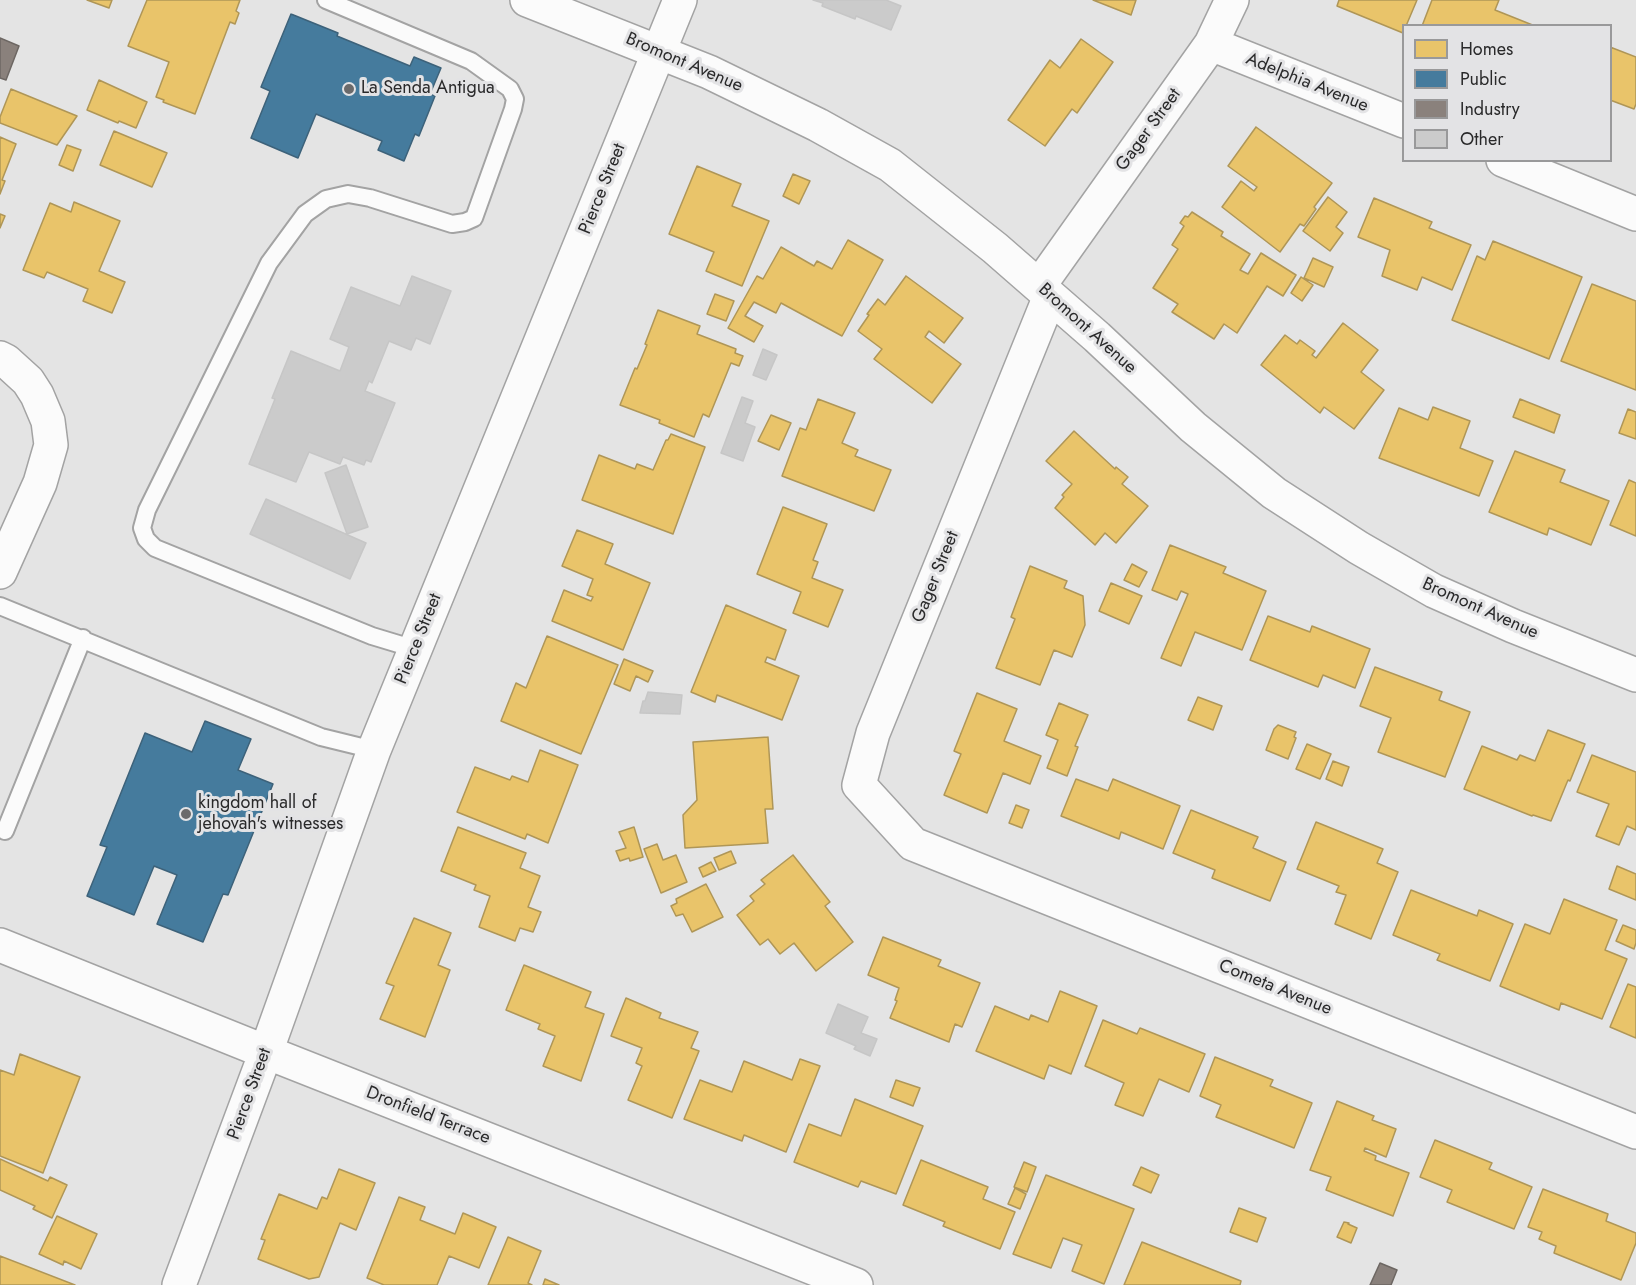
<!DOCTYPE html>
<style>
body{margin:0}
#map{position:relative;width:1636px;height:1285px;overflow:hidden;background:#e4e4e4;font-family:Jost,sans-serif}
canvas{display:block}
.legend{position:absolute;left:1402px;top:24px;width:210px;height:138px;box-sizing:border-box;background:#e3e3e5;border:2px solid #99999a;margin:0;padding:8px 10px;list-style:none;font-size:18px;color:#29292a}
.legend li{display:flex;align-items:center;gap:12px;height:30px}
.legend b{width:30px;border:2px solid #99999a}
</style>
<div id="map">
<canvas width="1636" height="1285"></canvas>
<ul class="legend">
<li><b style="height:16px;background:#e9c46a"></b>Homes</li>
<li><b style="height:16px;background:#457b9d"></b>Public</li>
<li><b style="height:16px;background:#8a817c"></b>Industry</li>
<li><b style="height:16px;background:#cbcbcb"></b>Other</li>
</ul>
</div>
<script>
const ctx = document.querySelector('canvas').getContext('2d');
ctx.lineJoin = 'round';
function paint(path, color) {
  ctx.fillStyle = color;
  ctx.fill(path, 'evenodd');
}
function poly(rows) {
  const path = new Path2D();
  for (const r of rows) {
    path.moveTo(r[0], r[1]);
    for (let i = 2; i < r.length; i += 2) path.lineTo(r[i], r[i + 1]);
  }
  return path;
}
function trace(path, color, width, dash) {
  ctx.strokeStyle = color;
  ctx.lineWidth = width;
  ctx.lineCap = dash ? 'butt' : 'round';
  ctx.setLineDash(dash || []);
  ctx.stroke(path);
}
function label(font, color, halo, rows, align = 'center') {
  ctx.font = font + ' Jost,sans-serif';
  ctx.lineWidth = 6;
  ctx.setLineDash([]);
  ctx.textBaseline = 'middle';
  ctx.strokeStyle = halo;
  ctx.fillStyle = color;
  for (const [text, x, y, turn = 0] of rows) {
    ctx.save();
    ctx.translate(x, y);
    ctx.rotate((+turn || 0) * Math.PI / 180);
    ctx.textAlign = isNaN(turn) ? turn : align;
    if (halo) ctx.strokeText(text, 0, 0);
    ctx.fillText(text, 0, 0);
    ctx.restore();
  }
}
const homes = poly([
 [87,0,112,0,109,8,87,0],
 [147,0,240,0,236,11,239,13,235,24,230,22,195,114,163,102,164,100,156,97,169,62,128,46,147,0],
 [1093,0,1136,0,1131,15,1093,0],
 [1339,0,1417,0,1406,26,1404,26,1403,33,1337,6,1339,0],
 [1432,0,1499,0,1495,10,1535,26,1422,26,1432,0],
 [1081,39,1113,62,1077,113,1072,109,1045,146,1008,120,1050,60,1060,68,1081,39],
 [1610,47,1636,57,1636,104,1634,109,1610,100,1610,47],
 [99,80,147,102,136,128,119,121,118,123,87,110,99,80],
 [11,89,77,116,57,145,0,123,0,117,11,89],
 [1256,127,1332,183,1314,207,1316,209,1304,226,1300,224,1280,252,1222,207,1241,181,1254,191,1257,187,1228,166,1256,127],
 [114,131,167,153,152,187,100,165,114,131],
 [0,137,16,144,2,180,5,181,0,194,0,137],
 [67,145,81,150,73,171,59,165,67,145],
 [697,166,741,184,732,206,769,221,742,286,706,271,714,252,669,234,697,166],
 [793,174,810,181,799,204,783,196,793,174],
 [1328,197,1347,212,1336,227,1343,233,1330,251,1303,231,1328,197],
 [1374,198,1432,222,1429,228,1471,245,1452,290,1422,277,1417,290,1382,276,1390,250,1358,237,1374,198],
 [74,202,120,221,99,271,125,282,112,313,83,301,88,289,47,272,44,278,23,270,50,203,71,212,74,202],
 [1192,212,1223,232,1221,236,1250,254,1240,270,1248,274,1261,253,1296,275,1283,296,1267,286,1237,333,1224,324,1214,339,1172,312,1178,304,1153,288,1178,249,1172,245,1184,226,1180,223,1185,216,1188,217,1192,212],
 [0,214,5,216,0,228,0,214],
 [848,240,883,260,842,336,781,303,776,313,754,302,745,316,763,326,754,342,728,328,757,276,763,279,781,247,814,266,817,261,832,269,848,240],
 [1493,241,1582,277,1549,359,1452,320,1477,256,1485,260,1493,241],
 [1313,258,1333,267,1324,287,1304,278,1313,258],
 [906,276,963,318,944,343,929,331,925,337,961,364,932,403,874,359,882,349,858,331,869,315,867,314,878,299,885,305,906,276],
 [1301,277,1313,285,1302,301,1291,293,1301,277],
 [1592,284,1636,301,1636,390,1561,361,1592,284],
 [715,294,734,301,726,321,707,314,715,294],
 [658,310,700,326,697,334,736,349,735,353,743,356,739,366,731,363,709,417,703,414,694,437,659,423,660,420,620,405,635,368,637,369,647,345,645,344,658,310],
 [1343,323,1378,350,1361,372,1384,390,1354,429,1324,407,1320,413,1261,365,1285,335,1297,344,1300,340,1315,351,1312,355,1316,358,1343,323],
 [818,399,855,413,842,443,858,450,855,456,891,470,874,511,782,476,800,428,806,430,818,399],
 [1520,399,1560,415,1554,433,1513,417,1520,399],
 [1433,407,1470,421,1460,448,1493,461,1479,496,1379,458,1399,408,1428,420,1433,407],
 [1628,409,1636,412,1636,439,1619,433,1628,409],
 [771,415,791,423,779,450,758,441,771,415],
 [1074,431,1115,469,1116,467,1128,477,1122,484,1148,506,1116,543,1105,533,1095,545,1055,508,1064,497,1062,495,1072,484,1046,461,1074,431],
 [671,434,705,447,673,534,582,500,599,455,635,469,637,464,653,470,666,440,668,440,671,434],
 [1515,451,1565,470,1560,482,1609,501,1591,545,1549,528,1547,535,1489,512,1515,451],
 [1629,480,1636,483,1636,536,1610,525,1629,480],
 [783,507,827,524,813,560,818,562,812,578,843,590,828,627,793,613,801,592,757,574,783,507],
 [577,530,613,544,605,564,650,583,623,650,552,621,564,590,591,601,593,597,587,595,593,579,562,566,577,530],
 [1170,545,1226,567,1223,573,1266,591,1242,650,1195,632,1181,666,1161,658,1188,594,1181,591,1177,600,1152,590,1170,545],
 [1132,564,1147,572,1139,587,1124,580,1132,564],
 [1030,566,1067,581,1064,588,1083,596,1085,625,1072,657,1054,650,1040,685,996,668,1015,619,1011,617,1030,566],
 [1111,583,1142,596,1129,624,1099,611,1111,583],
 [726,605,786,630,775,660,767,657,765,662,799,676,782,720,717,695,715,702,691,692,726,605],
 [1268,616,1310,632,1312,626,1370,649,1355,688,1323,675,1318,687,1250,660,1268,616],
 [547,636,618,665,581,754,501,721,516,683,526,688,547,636],
 [624,659,653,671,648,682,636,676,630,691,614,684,624,659],
 [1375,667,1442,692,1439,700,1470,712,1445,777,1378,752,1391,718,1360,706,1375,667],
 [977,693,1017,709,1004,741,1041,756,1030,784,1003,773,987,813,944,795,961,754,954,751,977,693],
 [1198,697,1222,706,1213,730,1188,720,1198,697],
 [1059,703,1088,715,1075,746,1078,747,1067,776,1047,768,1058,740,1046,735,1059,703],
 [1278,725,1296,732,1294,737,1296,738,1288,759,1266,750,1274,729,1278,725],
 [1548,730,1585,744,1570,781,1568,780,1551,821,1533,815,1532,816,1464,789,1482,746,1517,760,1520,755,1535,761,1548,730],
 [768,737,773,809,765,809,768,843,685,848,683,815,697,800,693,742,768,737],
 [1307,744,1331,754,1320,779,1296,769,1307,744],
 [540,750,578,765,548,843,527,834,525,839,457,812,475,767,510,780,512,776,528,782,540,750],
 [1592,755,1636,772,1636,830,1627,826,1619,845,1596,836,1609,804,1577,792,1592,755],
 [1333,761,1349,767,1342,786,1326,779,1333,761],
 [1076,779,1108,791,1113,779,1180,806,1163,849,1121,832,1119,839,1061,816,1076,779],
 [1016,805,1029,810,1022,828,1009,823,1016,805],
 [1191,810,1258,837,1253,848,1286,862,1270,901,1212,878,1215,870,1173,853,1191,810],
 [1316,822,1383,849,1377,863,1398,872,1371,939,1335,924,1346,895,1336,892,1339,886,1297,869,1316,822],
 [458,827,526,853,520,868,540,876,528,907,541,912,533,932,520,928,515,941,479,927,490,896,474,890,476,885,441,871,458,827],
 [634,827,643,857,630,861,629,858,620,861,616,851,626,848,619,832,634,827],
 [657,844,663,860,676,855,687,882,661,893,644,849,657,844],
 [731,851,736,863,719,870,714,858,731,851],
 [793,855,830,902,825,906,853,942,816,971,794,943,780,954,768,939,760,945,737,915,754,901,750,896,765,884,761,880,793,855],
 [711,862,716,871,703,877,699,868,711,862],
 [1617,866,1636,874,1636,900,1609,889,1617,866],
 [706,884,723,917,692,932,683,914,676,916,671,906,677,903,676,899,706,884],
 [1411,890,1477,916,1479,910,1513,924,1490,981,1437,960,1440,954,1393,935,1411,890],
 [1564,899,1617,920,1605,950,1627,959,1602,1019,1561,1003,1559,1010,1500,986,1525,924,1550,934,1564,899],
 [414,918,451,933,438,965,450,970,425,1037,380,1019,394,986,386,983,414,918],
 [1623,925,1636,930,1636,943,1634,949,1616,941,1623,925],
 [883,937,941,960,938,966,980,983,962,1027,955,1024,949,1042,890,1018,897,1001,895,1000,899,988,868,975,883,937],
 [524,965,591,992,585,1007,604,1014,581,1081,543,1066,555,1036,538,1029,540,1024,506,1010,524,965],
 [1628,984,1636,987,1636,1038,1610,1027,1628,984],
 [1060,991,1097,1006,1071,1074,1049,1065,1044,1079,976,1051,995,1006,1029,1020,1031,1015,1048,1022,1060,991],
 [626,998,661,1013,659,1018,698,1032,691,1048,699,1051,672,1118,628,1100,642,1066,636,1063,642,1048,611,1036,626,998],
 [1103,1020,1137,1034,1140,1028,1205,1054,1189,1092,1159,1079,1143,1116,1115,1105,1124,1083,1085,1066,1103,1020],
 [20,1054,80,1077,43,1173,0,1156,0,1070,14,1075,20,1054],
 [1215,1057,1273,1080,1270,1086,1312,1103,1294,1148,1216,1117,1221,1105,1200,1096,1215,1057],
 [800,1059,820,1066,786,1152,744,1135,742,1141,684,1119,700,1080,732,1092,744,1061,792,1080,800,1059],
 [896,1080,920,1088,913,1106,890,1097,896,1080],
 [855,1099,923,1126,896,1194,861,1181,858,1187,794,1162,809,1124,841,1136,855,1099],
 [1337,1101,1374,1116,1372,1120,1396,1129,1386,1157,1365,1148,1364,1151,1376,1156,1375,1160,1409,1173,1393,1216,1326,1190,1331,1177,1310,1170,1337,1101],
 [1435,1140,1492,1163,1489,1169,1532,1187,1514,1229,1447,1202,1452,1190,1420,1177,1435,1140],
 [0,1159,48,1181,50,1177,67,1185,52,1218,33,1209,35,1206,0,1190,0,1159],
 [921,1160,988,1187,983,1199,1015,1212,1000,1249,943,1226,945,1222,903,1205,921,1160],
 [1024,1162,1036,1167,1027,1192,1014,1187,1024,1162],
 [1141,1167,1159,1175,1151,1193,1133,1185,1141,1167],
 [339,1169,375,1183,356,1230,340,1223,319,1277,309,1279,258,1259,265,1240,261,1239,279,1194,317,1209,322,1197,327,1199,339,1169],
 [1046,1175,1134,1209,1104,1284,1072,1271,1082,1245,1063,1238,1051,1268,1013,1254,1046,1175],
 [1015,1188,1026,1194,1020,1209,1008,1204,1015,1188],
 [1543,1189,1608,1214,1606,1221,1636,1233,1636,1243,1621,1280,1554,1253,1556,1246,1539,1239,1542,1232,1528,1227,1543,1189],
 [399,1197,425,1207,420,1220,455,1234,463,1213,496,1227,479,1268,449,1256,437,1285,384,1285,367,1278,399,1197],
 [1239,1208,1266,1218,1257,1242,1230,1232,1239,1208],
 [57,1216,97,1234,81,1269,64,1261,63,1265,39,1254,57,1216],
 [1344,1222,1349,1223,1348,1224,1357,1228,1351,1243,1337,1237,1344,1222],
 [508,1237,541,1251,528,1283,532,1285,488,1285,508,1237],
 [1142,1242,1241,1281,1240,1285,1124,1285,1142,1242],
 [0,1256,75,1285,0,1285,0,1256],
 [545,1279,559,1285,543,1285,545,1279]
]);
paint(homes, '#e9c46a');
trace(homes, '#af9657', 1.5);
const public = poly([
 [291,14,338,33,337,36,410,66,414,57,441,68,430,94,435,96,419,136,415,134,404,161,378,150,382,141,316,114,298,158,251,138,270,91,261,87,291,14],
 [205,721,251,739,238,770,273,784,228,895,223,894,203,942,157,924,177,875,154,866,134,915,87,896,107,847,100,845,145,733,192,752,205,721]
]);
paint(public, '#457b9d');
trace(public, '#3d627a', 1.5);
const industry = poly([
 [0,38,19,46,6,80,0,78,0,38],
 [1380,1263,1397,1270,1391,1285,1370,1285,1380,1263]
]);
paint(industry, '#8a817c');
trace(industry, '#6d6763', 1.5);
const building = poly([
 [813,0,886,0,901,6,891,30,856,16,855,19,822,6,823,3,813,0],
 [412,276,451,291,430,344,416,338,411,350,389,341,372,383,369,381,365,391,395,403,371,462,366,460,364,465,343,457,340,464,309,452,296,482,249,464,275,399,272,398,291,351,340,371,349,347,330,339,351,287,400,306,412,276],
 [763,349,777,355,766,380,753,375,763,349],
 [742,397,753,401,745,423,755,427,743,461,721,453,742,397],
 [346,465,368,527,347,534,325,473,346,465],
 [266,499,366,543,350,579,250,534,266,499],
 [648,692,682,695,680,714,640,713,643,701,645,701,648,692],
 [838,1004,868,1017,861,1033,877,1039,870,1056,854,1049,856,1046,826,1033,838,1004]
]);
paint(building, '#cbcbcb');
trace(building, '#c6c6c6', 1.5);
const lane = poly([
 [326,0,471,61,510,89,515,99,513,109,474,218,465,222,452,224,370,198,348,194,326,199,305,214,269,263,147,510,142,528,146,539,155,548,372,636,415,649],
 [0,606,321,737,374,750],
 [5,831,83,638]
]);
const street = poly([
 [527,0,709,72,818,125,890,165,995,248,1097,337,1193,427,1274,493,1359,548,1434,591,1513,626,1636,675],
 [1211,44,1404,121],
 [1503,160,1636,214],
 [1039,286,1211,44,1232,0],
 [1050,296,873,733,859,785,913,844,1636,1132],
 [0,358,6,361,28,381,37,395,48,421,51,445,40,483,0,572]
]);
const secondary = poly([
 [0,945,266,1052,856,1285],
 [179,1285,266,1052,374,750,680,0]
]);
trace(lane, '#a3a3a3', 20);
trace(street, '#a3a3a3', 36);
trace(secondary, '#a3a3a3', 36);
trace(lane, '#fbfbfb', 16);
trace(street, '#fbfbfb', 33);
trace(secondary, '#fbfbfb', 33);
for (const [x, y, r, color] of [
 [349,89,6,"#6a6a6b"],
 [186,814,6,"#6a6a6b"]
]) {
  const dot = new Path2D();
  dot.arc(x, y, r, 0, 2 * Math.PI);
  ctx.fillStyle = color;
  ctx.fill(dot);
  trace(dot, '#e3e3e5', 2);
}
label('18px', '#29292a', '#e3e3e5', [
 ["Bromont Avenue",684,63,23],
 ["Adelphia Avenue",1307,83,22],
 ["Gager Street",1149,130,-54],
 ["Pierce Street",603,189,-68],
 ["Bromont Avenue",1087,329,42],
 ["Gager Street",936,577,-68],
 ["Bromont Avenue",1480,609,24],
 ["Pierce Street",419,639,-68],
 ["Cometa Avenue",1275,988,22],
 ["Pierce Street",250,1094,-70],
 ["Dronfield Terrace",428,1116,21]
]);
label('18px', '#29292a', '#e3e3e5', [
 ["La Senda Antigua",361,89],
 ["kingdom hall of",198,804],
 ["jehovah's witnesses",198,825]
], 'left');
</script>
